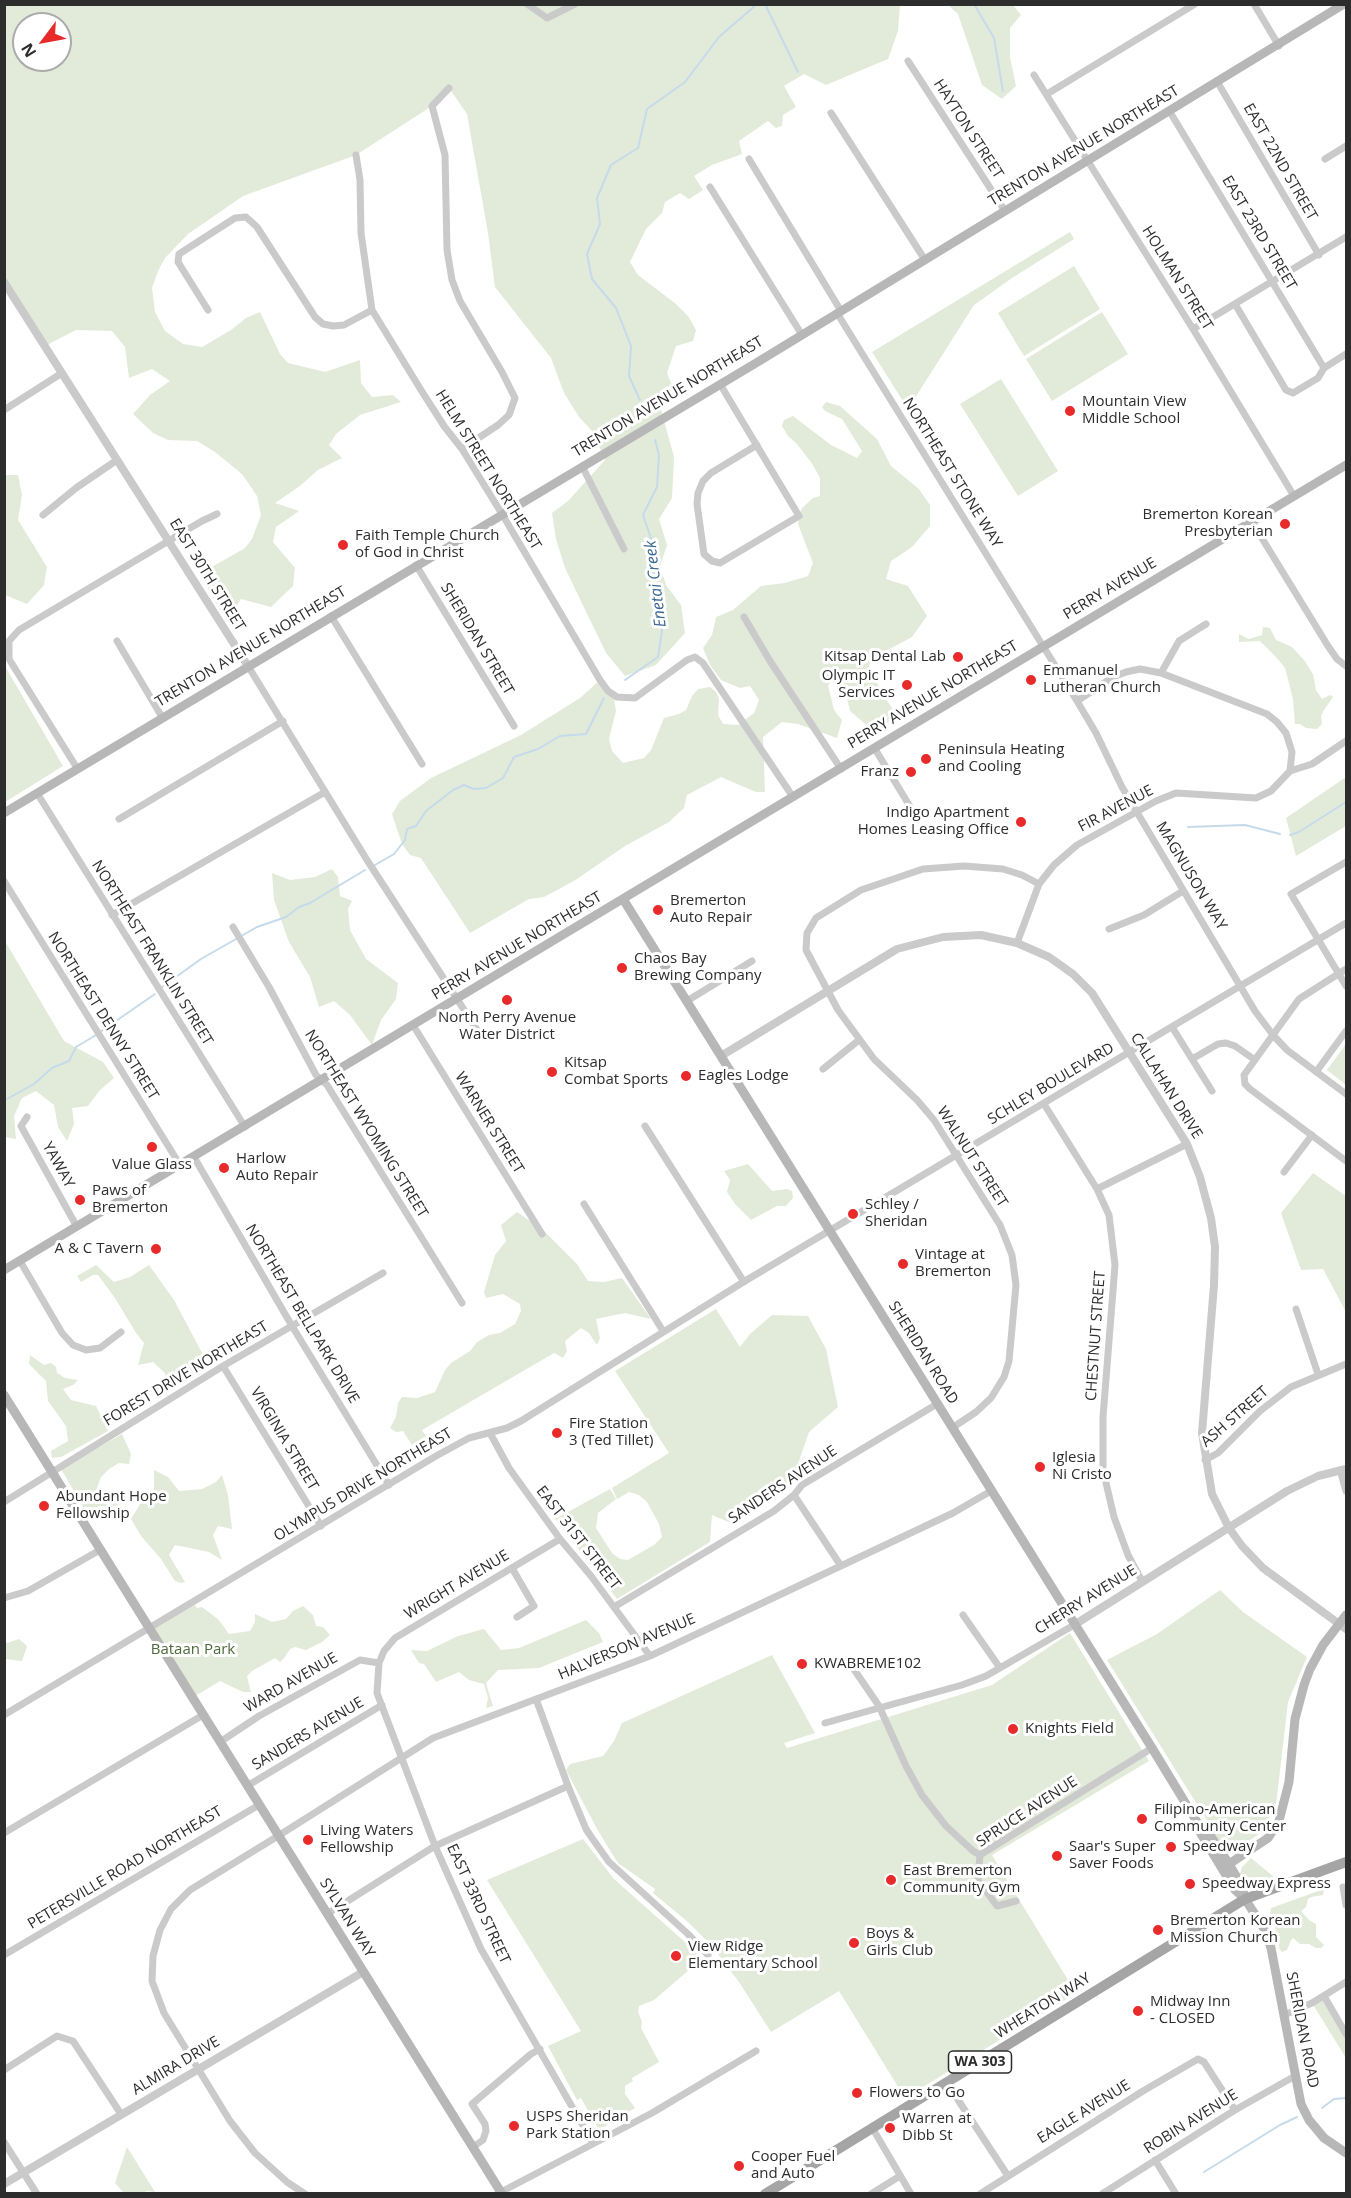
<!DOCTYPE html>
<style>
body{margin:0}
#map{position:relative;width:1351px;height:2198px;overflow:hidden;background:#fff;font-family:"Open Sans",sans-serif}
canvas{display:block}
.frame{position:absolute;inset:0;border:6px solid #2d2d2d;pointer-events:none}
.north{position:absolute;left:12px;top:12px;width:60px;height:60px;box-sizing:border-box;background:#fff;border:2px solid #ababab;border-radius:50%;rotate:238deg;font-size:16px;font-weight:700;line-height:24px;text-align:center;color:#2d2d2d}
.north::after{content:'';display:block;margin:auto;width:21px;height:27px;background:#e82a2b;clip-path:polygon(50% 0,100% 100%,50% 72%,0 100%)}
</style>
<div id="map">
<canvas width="1351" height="2198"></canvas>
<div class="frame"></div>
<div class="north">N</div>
</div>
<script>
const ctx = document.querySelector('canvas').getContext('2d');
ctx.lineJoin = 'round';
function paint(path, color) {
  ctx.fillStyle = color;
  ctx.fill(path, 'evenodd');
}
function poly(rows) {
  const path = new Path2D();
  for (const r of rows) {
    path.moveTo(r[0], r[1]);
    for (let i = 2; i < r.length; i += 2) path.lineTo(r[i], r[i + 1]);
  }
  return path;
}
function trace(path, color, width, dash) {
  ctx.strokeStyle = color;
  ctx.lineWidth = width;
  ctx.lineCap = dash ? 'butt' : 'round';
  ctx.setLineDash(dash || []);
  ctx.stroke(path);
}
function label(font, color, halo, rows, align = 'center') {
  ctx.font = font + ' "Open Sans",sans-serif';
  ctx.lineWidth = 6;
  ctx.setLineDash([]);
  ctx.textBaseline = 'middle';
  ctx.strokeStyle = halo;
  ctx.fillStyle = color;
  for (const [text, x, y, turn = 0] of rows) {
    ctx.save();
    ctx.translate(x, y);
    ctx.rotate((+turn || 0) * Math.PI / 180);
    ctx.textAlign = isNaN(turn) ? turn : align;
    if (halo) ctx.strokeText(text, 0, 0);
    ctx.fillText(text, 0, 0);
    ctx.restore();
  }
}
paint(poly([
 [5,5,900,5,898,31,888,59,826,85,804,74,784,86,796,107,783,115,782,126,776,128,768,121,739,141,742,154,712,165,694,176,703,190,689,199,680,193,665,202,662,213,646,229,630,262,638,275,676,304,688,316,696,330,693,341,676,346,667,373,675,393,660,406,674,457,672,498,659,519,667,545,660,566,666,585,681,605,685,633,656,665,625,676,606,653,565,568,556,539,552,513,568,501,605,460,592,431,579,417,564,393,551,358,495,287,488,233,467,114,449,88,432,106,356,155,243,196,188,234,165,258,158,271,152,288,155,312,165,331,183,344,202,347,231,330,246,318,260,312,280,354,288,363,325,372,360,360,361,383,372,397,393,395,401,402,360,415,336,434,329,445,342,458,318,470,300,486,275,503,299,511,276,527,273,542,295,568,293,586,271,607,241,599,229,617,220,610,208,589,203,572,245,548,252,539,261,515,257,496,242,474,215,452,197,441,168,440,153,433,133,414,150,395,170,381,152,369,129,378,125,347,112,331,76,330,45,346,5,282],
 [24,24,60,24,60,60,24,60],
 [948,5,1013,5,1021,15,1010,28,1010,57,1016,86,1002,99,982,85,958,14],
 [1070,232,1074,239,1012,278,974,305,908,409,872,352],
 [1074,266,1100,309,1024,356,998,313],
 [1102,312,1128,354,1052,401,1026,359],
 [1001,379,1058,471,1018,496,960,404],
 [826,402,840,406,877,439,891,466,919,489,930,505,930,526,912,547,891,561,886,579,908,586,927,616,912,637,884,652,869,665,880,689,896,715,876,733,850,711,841,673,828,685,834,710,842,720,837,738,798,724,782,722,763,737,765,792,756,792,721,777,687,795,684,808,669,822,625,846,574,881,544,897,529,899,470,933,421,858,410,855,402,844,392,814,400,801,431,778,521,735,580,698,600,680,614,699,616,711,609,739,612,751,623,763,644,758,651,750,664,718,679,714,686,710,692,696,698,689,710,687,716,692,719,699,718,715,723,724,738,725,754,713,759,700,750,686,740,688,721,680,710,665,703,648,712,635,716,617,733,610,761,586,785,583,808,576,813,563,798,524,799,516,802,508,813,498,820,496,820,478,813,465,797,444,788,436,782,426,784,420,793,416,831,445,857,458,862,451,842,419,825,411,822,407],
 [4,475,18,475,22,495,18,520,47,567,44,585,27,604,5,595],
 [1263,627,1270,628,1276,640,1292,647,1304,660,1313,674,1316,690,1322,699,1330,695,1333,697,1324,710,1321,716,1322,724,1317,729,1306,728,1300,724,1295,724,1293,699,1285,668,1276,657,1260,641,1239,642,1239,634,1249,639,1262,635],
 [5,666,63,766,5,802,4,802],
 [1346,777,1346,826,1296,856,1286,818],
 [332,869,338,877,340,896,352,901,348,909,350,930,366,959,398,983,396,999,381,1020,372,1045,350,1015,334,1001,319,1007,310,977,289,942,274,900,272,873,290,880,315,877],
 [5,941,64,1041,103,1062,114,1078,100,1090,88,1106,72,1108,74,1124,67,1141,58,1127,54,1105,36,1091,22,1098,14,1116,16,1139,5,1137],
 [1346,1044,1346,1085,1327,1070],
 [748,1164,772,1191,787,1189,792,1191,793,1198,786,1206,777,1206,751,1220,735,1204,727,1192,730,1180,724,1171],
 [1313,1173,1346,1196,1346,1312,1323,1269,1301,1270,1281,1213],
 [517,1212,542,1229,577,1264,588,1281,604,1282,622,1278,651,1319,625,1313,596,1319,600,1338,597,1345,589,1333,581,1328,565,1341,567,1351,563,1358,554,1353,422,1430,434,1450,395,1474,390,1467,411,1456,412,1445,403,1431,396,1432,390,1428,396,1417,398,1403,402,1397,417,1398,435,1392,445,1370,451,1363,470,1351,477,1342,489,1335,500,1333,515,1324,521,1311,520,1304,503,1294,486,1298,484,1292,495,1255,506,1241,501,1225],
 [96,1265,114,1282,130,1277,149,1265,174,1300,209,1366,169,1387,165,1373,153,1362,138,1365,144,1343,136,1333,115,1298,98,1275,93,1275,81,1282,77,1276],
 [716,1309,740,1347,750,1334,772,1315,808,1316,826,1349,838,1407,809,1432,791,1484,731,1523,712,1515,710,1542,617,1599,555,1519,610,1489,616,1499,598,1513,596,1528,612,1553,620,1559,628,1560,654,1545,662,1537,659,1524,647,1502,639,1495,629,1492,617,1499,612,1488,669,1453,615,1371],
 [30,1355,44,1365,51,1363,56,1367,57,1373,65,1378,78,1380,73,1385,63,1389,71,1400,96,1406,108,1431,61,1457,52,1458,51,1451,68,1441,66,1426,48,1401,46,1381,29,1364],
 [122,1434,131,1454,129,1464,119,1463,109,1469,101,1477,94,1496,97,1501,119,1499,121,1504,114,1506,98,1506,95,1517,89,1517,61,1469],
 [154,1470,168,1477,179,1491,202,1489,216,1482,222,1475,228,1495,232,1529,218,1526,213,1535,222,1560,209,1552,175,1545,169,1555,185,1582,181,1583,175,1581,161,1559,141,1536,131,1519,140,1504,154,1493],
 [1220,1590,1243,1612,1307,1657,1288,1702,1276,1805,1261,1833,1231,1852,1226,1851,1107,1660,1157,1634],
 [193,1602,197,1608,202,1607,219,1620,229,1634,250,1631,255,1622,255,1614,272,1622,286,1619,293,1611,303,1606,313,1615,316,1626,323,1627,330,1635,322,1642,306,1650,295,1647,290,1649,285,1657,280,1662,275,1658,252,1671,247,1676,251,1692,243,1692,220,1681,192,1698,148,1628],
 [586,1620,599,1633,603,1642,539,1668,498,1670,486,1683,493,1706,486,1708,488,1698,484,1684,469,1680,459,1672,436,1682,424,1664,419,1663,411,1650,427,1651,458,1636,484,1629,501,1650,519,1648],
 [1070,1633,1149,1761,992,1855,1071,1985,1065,2000,905,2098,839,1991,771,2032,739,1982,712,1946,688,1922,653,1893,655,1889,618,1863,597,1829,566,1770,570,1764,603,1756,614,1741,622,1723,772,1655,815,1733,784,1743,787,1748,992,1685],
 [19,1639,27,1646,22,1661,5,1659,5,1640,7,1643],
 [583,1839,614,1879,703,1958,654,2000,639,2006,638,2012,642,2022,641,2028,659,2062,632,2078,633,2081,625,2086,625,2094,635,2108,599,2130,581,2098,577,2100,548,2046,581,2031,487,1880],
 [1251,1858,1274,1877,1254,1884,1243,1880,1240,1874,1242,1867],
 [1324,1889,1323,1895,1311,1897,1308,1899,1306,1907,1301,1911,1309,1920,1316,1924,1316,1937,1324,1945,1321,1948,1316,1948,1309,1944,1300,1944,1293,1938,1291,1940,1287,1950,1282,1952,1279,1948,1279,1937,1270,1917,1271,1908],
 [1324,1996,1346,2034,1346,2058,1312,2003],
 [127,2147,155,2192,148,2191,140,2193,124,2193,115,2183]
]), '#e2ebd9');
trace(poly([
 [765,4,798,72],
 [974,4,994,38,1003,91],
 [640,400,629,376,631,346,616,308,592,279,587,254,600,224,597,198,611,165,638,148,647,109,685,82,719,37,757,4],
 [625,680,658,657,662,631,655,597,654,547,643,515,657,487,659,455,655,440],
 [1188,827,1245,825,1280,834],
 [1290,835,1299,832,1346,802],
 [375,865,394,854,405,840,407,829,416,826,426,811,453,790,464,785,474,789,486,788,503,778,514,757,538,749,560,736,586,734,604,698],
 [243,935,257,927,286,917,299,907,310,903,365,870],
 [162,987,201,959,236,939],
 [100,1032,155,994],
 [7,1099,34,1084,52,1068,69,1061,76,1047,96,1035],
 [1322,2108,1334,2099,1346,2098],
 [1204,2172,1280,2125,1297,2117]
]), '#c5daeb', 2);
trace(poly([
 [527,4,547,18,575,4],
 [1254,4,1279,46],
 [908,61,1005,211],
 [1034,75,1193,329,1294,496],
 [1218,83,1319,255],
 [449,88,432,106,445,155,447,250,452,280,460,301,502,372,515,398,509,415,498,425,462,449],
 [1047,94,1195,4],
 [1170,112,1324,368],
 [831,113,925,260],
 [356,155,360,180,361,233,372,310,421,390,444,426,462,449,502,514,600,680,608,691,617,697,635,698,687,660,695,657,703,663,793,797],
 [749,159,841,311],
 [1325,159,1346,146],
 [710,187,802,335],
 [1235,304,1286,390,1293,393,1318,378,1324,368,1346,354],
 [208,310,178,262,179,254,235,218,246,217,257,227,315,317,323,324,333,326,344,325,372,310],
 [837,313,1077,701,1096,733,1122,787,1255,1011,1273,1035,1287,1050,1346,1094],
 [1193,329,1346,237],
 [720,384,799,516,720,563,712,561,704,554,697,504,698,493,703,481,711,473,757,445],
 [4,410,62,373],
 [582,466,624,549],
 [43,515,76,488,117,460],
 [1252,522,1328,646,1337,659,1346,666],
 [416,565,514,726],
 [331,616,422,764],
 [744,617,770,661,841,769],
 [117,641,162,717],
 [248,666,367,860,481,1036],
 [1161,673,1179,641,1206,624],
 [875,749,914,813],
 [77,768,9,659,9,641,19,630,202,521,217,514],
 [1290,771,1312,764,1346,741],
 [37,793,245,1127],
 [119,819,283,721],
 [1346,862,1291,894,1346,986],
 [4,881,180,1165],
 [112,915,325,792],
 [233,927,269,987,316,1075,327,1085,462,1303],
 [1109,929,1144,915,1183,891],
 [1017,943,1039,884,1054,865,1077,845,1156,801,1176,793,1256,798,1271,791,1290,771,1292,752,1286,733,1277,722,1267,714,1161,673,1140,669,1126,672,1113,677,1077,701],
 [1346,969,1299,999,1244,1075,1245,1084,1250,1089,1346,1161],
 [687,1001,752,961],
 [413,1025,542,1234],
 [1172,1027,1192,1059,1218,1044,1226,1043,1235,1046,1255,1060],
 [1192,1059,1212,1091],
 [823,1069,859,1040],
 [1316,1072,1346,1031],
 [1044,1104,1097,1189,1109,1215,1115,1265,1103,1417,1103,1470,1114,1517,1128,1555,1142,1581],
 [27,1117,21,1126,77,1227],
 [645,1126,744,1282],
 [194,1157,292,1326,389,1485],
 [1284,1172,1312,1135],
 [1097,1189,1187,1144],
 [584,1204,663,1331],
 [20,1261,62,1333,73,1345,86,1350,100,1348,121,1332],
 [1296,1309,1318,1374],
 [223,1366,321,1526],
 [952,1428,976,1412,991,1398,1004,1377,1009,1361,1016,1285,1012,1255,1000,1225,934,1120,917,1100,874,1059,838,1010,806,950,807,933,816,918,861,890,923,869,964,866,1003,869,1022,875,1039,884],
 [490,1433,509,1468,560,1539,591,1576,650,1656],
 [1205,1460,1218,1453,1260,1411,1291,1387,1346,1364],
 [1340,1470,1346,1491],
 [794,1495,841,1566],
 [4,1502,223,1366,383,1273],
 [560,1539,395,1638,384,1651,379,1663,377,1693,435,1846,481,1949,593,2143],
 [512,1568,534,1606,517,1617],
 [4,1598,28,1591,100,1550],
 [614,1607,774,1511,794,1495,802,1485,937,1404],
 [963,1615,1000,1668],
 [849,1662,879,1706,906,1766,922,1795,946,1826,973,1851,980,1855],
 [536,1699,568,1786,586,1829,592,1838,609,1862,688,1934,708,1955],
 [4,1715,436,1456,469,1438,507,1428,521,1421,745,1281,1346,923],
 [825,1723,962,1685,986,1676,1074,1625],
 [220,1742,259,1716,360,1660,379,1663],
 [247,1786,382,1705],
 [4,1833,203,1715],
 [1343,1887,1346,1905],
 [1016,1901,997,1906,978,1880,980,1855,1152,1748],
 [327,1914,435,1846,568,1786],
 [4,1955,259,1805],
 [1324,1996,1346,2034],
 [1284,2015,1312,2003,1346,1982],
 [4,2070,57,2036,73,2041,121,2114],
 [947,2083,1008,2176],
 [873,2129,911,2194],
 [4,2142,37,2194],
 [473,2147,483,2140,486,2131,485,2124,472,2104,531,2054,540,2049],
 [1155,2160,1176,2194],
 [305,2194,287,2182,255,2153,230,2121,164,2013,152,1981,153,1956,160,1930,171,1909,190,1890,278,1836,433,1738,650,1656,953,1513,991,1491],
 [497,2194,652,2113,756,2051],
 [871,2194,900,2176],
 [980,2194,1143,2091,1198,2059,1204,2062,1235,2110],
 [1102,2194,1235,2110,1295,2076]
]), '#cacaca', 7);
trace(poly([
 [4,282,248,666],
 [721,1056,897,949,943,937,981,935,1017,943,1049,957,1073,974,1092,993,1187,1144,1200,1177,1211,1218,1215,1247,1214,1285,1202,1433,1212,1494,1229,1528,1242,1546,1263,1568,1346,1629],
 [1074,1625,1287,1491,1318,1476,1346,1469],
 [4,2184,363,1972]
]), '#cacaca', 8);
trace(poly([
 [4,813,761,360,1344,4],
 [623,899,1152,1748,1197,1822,1201,1834,1235,1890,1245,1899,1265,1930,1271,1948,1301,2104,1309,2120,1324,2138,1346,2153],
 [4,1270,1346,465],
 [4,1395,502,2194],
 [1197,1822,1207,1830,1229,1864,1242,1886,1245,1898],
 [1229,1864,1268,1838,1279,1821,1289,1782,1295,1719,1304,1685,1310,1669,1323,1645,1346,1615]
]), '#b7b7b7', 9);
trace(poly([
 [765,2194,1245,1899,1346,1862]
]), '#a5a5a5', 10);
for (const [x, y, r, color] of [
 [1070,411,6,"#e82a2b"],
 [1285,524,6,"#e82a2b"],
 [343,545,6,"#e82a2b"],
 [958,657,6,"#e82a2b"],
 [1031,680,6,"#e82a2b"],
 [907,685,6,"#e82a2b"],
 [926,759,6,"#e82a2b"],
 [911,772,6,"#e82a2b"],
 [1021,822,6,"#e82a2b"],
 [658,910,6,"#e82a2b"],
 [622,968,6,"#e82a2b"],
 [507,1000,6,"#e82a2b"],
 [552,1072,6,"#e82a2b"],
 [686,1076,6,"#e82a2b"],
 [152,1147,6,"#e82a2b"],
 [224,1168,6,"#e82a2b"],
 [80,1200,6,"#e82a2b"],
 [853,1214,6,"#e82a2b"],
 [156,1249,6,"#e82a2b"],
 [903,1264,6,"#e82a2b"],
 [557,1433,6,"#e82a2b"],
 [1040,1467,6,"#e82a2b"],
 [44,1506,6,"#e82a2b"],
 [802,1664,6,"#e82a2b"],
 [1013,1729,6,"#e82a2b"],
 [1142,1819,6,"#e82a2b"],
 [308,1840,6,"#e82a2b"],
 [1171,1847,6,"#e82a2b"],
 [1057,1856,6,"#e82a2b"],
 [891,1880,6,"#e82a2b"],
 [1190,1884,6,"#e82a2b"],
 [1158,1930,6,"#e82a2b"],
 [854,1943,6,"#e82a2b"],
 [676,1956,6,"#e82a2b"],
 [1138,2011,6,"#e82a2b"],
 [857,2093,6,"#e82a2b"],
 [514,2126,6,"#e82a2b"],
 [890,2128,6,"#e82a2b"],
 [739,2166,6,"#e82a2b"]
]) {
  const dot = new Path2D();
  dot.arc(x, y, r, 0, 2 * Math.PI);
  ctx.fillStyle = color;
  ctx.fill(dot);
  trace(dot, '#fff', 2);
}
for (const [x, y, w] of [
 [980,2062,63]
]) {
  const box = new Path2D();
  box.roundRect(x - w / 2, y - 11, w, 22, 4.5);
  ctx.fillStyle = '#fff';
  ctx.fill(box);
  trace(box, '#2d2d2d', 1.5);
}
label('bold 14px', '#2d2d2d', null, [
 ["WA 303",980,2062]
]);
label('15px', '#2d2d2d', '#fff', [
 ["HAYTON STREET",968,129,57],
 ["TRENTON AVENUE NORTHEAST",1084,146,-31],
 ["EAST 22ND STREET",1280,162,60],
 ["EAST 23RD STREET",1259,233,59],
 ["HOLMAN STREET",1177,278,58],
 ["TRENTON AVENUE NORTHEAST",668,397,-31],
 ["HELM STREET NORTHEAST",488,470,58],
 ["NORTHEAST STONE WAY",952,473,58],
 ["EAST 30TH STREET",207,575,58],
 ["PERRY AVENUE",1110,589,-31],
 ["SHERIDAN STREET",477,639,59],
 ["TRENTON AVENUE NORTHEAST",251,647,-31],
 ["PERRY AVENUE NORTHEAST",933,695,-31],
 ["FIR AVENUE",1116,809,-28],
 ["MAGNUSON WAY",1191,876,59],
 ["PERRY AVENUE NORTHEAST",517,946,-31],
 ["NORTHEAST FRANKLIN STREET",152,953,58],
 ["NORTHEAST DENNY STREET",103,1016,58],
 ["SCHLEY BOULEVARD",1051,1084,-31],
 ["CALLAHAN DRIVE",1166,1086,58],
 ["WARNER STREET",489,1123,58],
 ["NORTHEAST WYOMING STREET",366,1124,58],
 ["WALNUT STREET",972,1157,57],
 ["YAWAY",58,1165,61],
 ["NORTHEAST BELLPARK DRIVE",302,1314,59],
 ["CHESTNUT STREET",1096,1336,-86],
 ["SHERIDAN ROAD",923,1353,58],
 ["FOREST DRIVE NORTHEAST",186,1374,-31],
 ["ASH STREET",1235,1417,-41],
 ["VIRGINIA STREET",284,1439,59],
 ["OLYMPUS DRIVE NORTHEAST",363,1485,-31],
 ["SANDERS AVENUE",783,1485,-34],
 ["EAST 31ST STREET",578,1538,52],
 ["WRIGHT AVENUE",457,1585,-31],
 ["CHERRY AVENUE",1086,1600,-32],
 ["HALVERSON AVENUE",627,1647,-23],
 ["WARD AVENUE",291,1683,-30],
 ["SANDERS AVENUE",308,1734,-31],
 ["SPRUCE AVENUE",1027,1812,-33],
 ["PETERSVILLE ROAD NORTHEAST",125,1868,-31],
 ["EAST 33RD STREET",478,1904,65],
 ["SYLVAN WAY",347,1918,58],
 ["WHEATON WAY",1043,2006,-32],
 ["SHERIDAN ROAD",1302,2030,79],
 ["ALMIRA DRIVE",176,2066,-31],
 ["EAGLE AVENUE",1084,2112,-32],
 ["ROBIN AVENUE",1191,2122,-32]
]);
label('15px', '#2d2d2d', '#fff', [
 ["Mountain View",1082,402],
 ["Middle School",1082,419],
 ["Bremerton Korean",1273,515,"right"],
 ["Presbyterian",1273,532,"right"],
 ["Faith Temple Church",355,536],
 ["of God in Christ",355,553],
 ["Kitsap Dental Lab",946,657,"right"],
 ["Emmanuel",1043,671],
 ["Lutheran Church",1043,688],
 ["Olympic IT",895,676,"right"],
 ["Services",895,693,"right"],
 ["Peninsula Heating",938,750],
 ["and Cooling",938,767],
 ["Franz",899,772,"right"],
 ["Indigo Apartment",1009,813,"right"],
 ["Homes Leasing Office",1009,830,"right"],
 ["Bremerton",670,901],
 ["Auto Repair",670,918],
 ["Chaos Bay",634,959],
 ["Brewing Company",634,976],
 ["North Perry Avenue",507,1018,"center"],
 ["Water District",507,1035,"center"],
 ["Kitsap",564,1063],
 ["Combat Sports",564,1080],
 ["Eagles Lodge",698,1076],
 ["Harlow",236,1159],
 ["Auto Repair",236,1176],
 ["Value Glass",152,1165,"center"],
 ["Paws of",92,1191],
 ["Bremerton",92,1208],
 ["Schley /",865,1205],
 ["Sheridan",865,1222],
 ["A & C Tavern",144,1249,"right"],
 ["Vintage at",915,1255],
 ["Bremerton",915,1272],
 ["Fire Station",569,1424],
 ["3 (Ted Tillet)",569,1441],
 ["Iglesia",1052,1458],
 ["Ni Cristo",1052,1475],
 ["Abundant Hope",56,1497],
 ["Fellowship",56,1514],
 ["KWABREME102",814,1664],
 ["Knights Field",1025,1729],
 ["Filipino-American",1154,1810],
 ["Community Center",1154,1827],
 ["Living Waters",320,1831],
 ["Fellowship",320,1848],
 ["Saar's Super",1069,1847],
 ["Saver Foods",1069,1864],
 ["Speedway",1183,1847],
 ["East Bremerton",903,1871],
 ["Community Gym",903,1888],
 ["Speedway Express",1202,1884],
 ["Bremerton Korean",1170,1921],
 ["Mission Church",1170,1938],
 ["Boys &",866,1934],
 ["Girls Club",866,1951],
 ["View Ridge",688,1947],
 ["Elementary School",688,1964],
 ["Midway Inn",1150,2002],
 ["- CLOSED",1150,2019],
 ["Flowers to Go",869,2093],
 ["USPS Sheridan",526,2117],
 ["Park Station",526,2134],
 ["Warren at",902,2119],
 ["Dibb St",902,2136],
 ["Cooper Fuel",751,2157],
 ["and Auto",751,2174]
], 'left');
label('15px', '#4c6939', '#fff', [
 ["Bataan Park",193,1650]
]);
label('italic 16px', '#3a6890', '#fff', [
 ["Enetai Creek",656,584,-97]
]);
</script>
